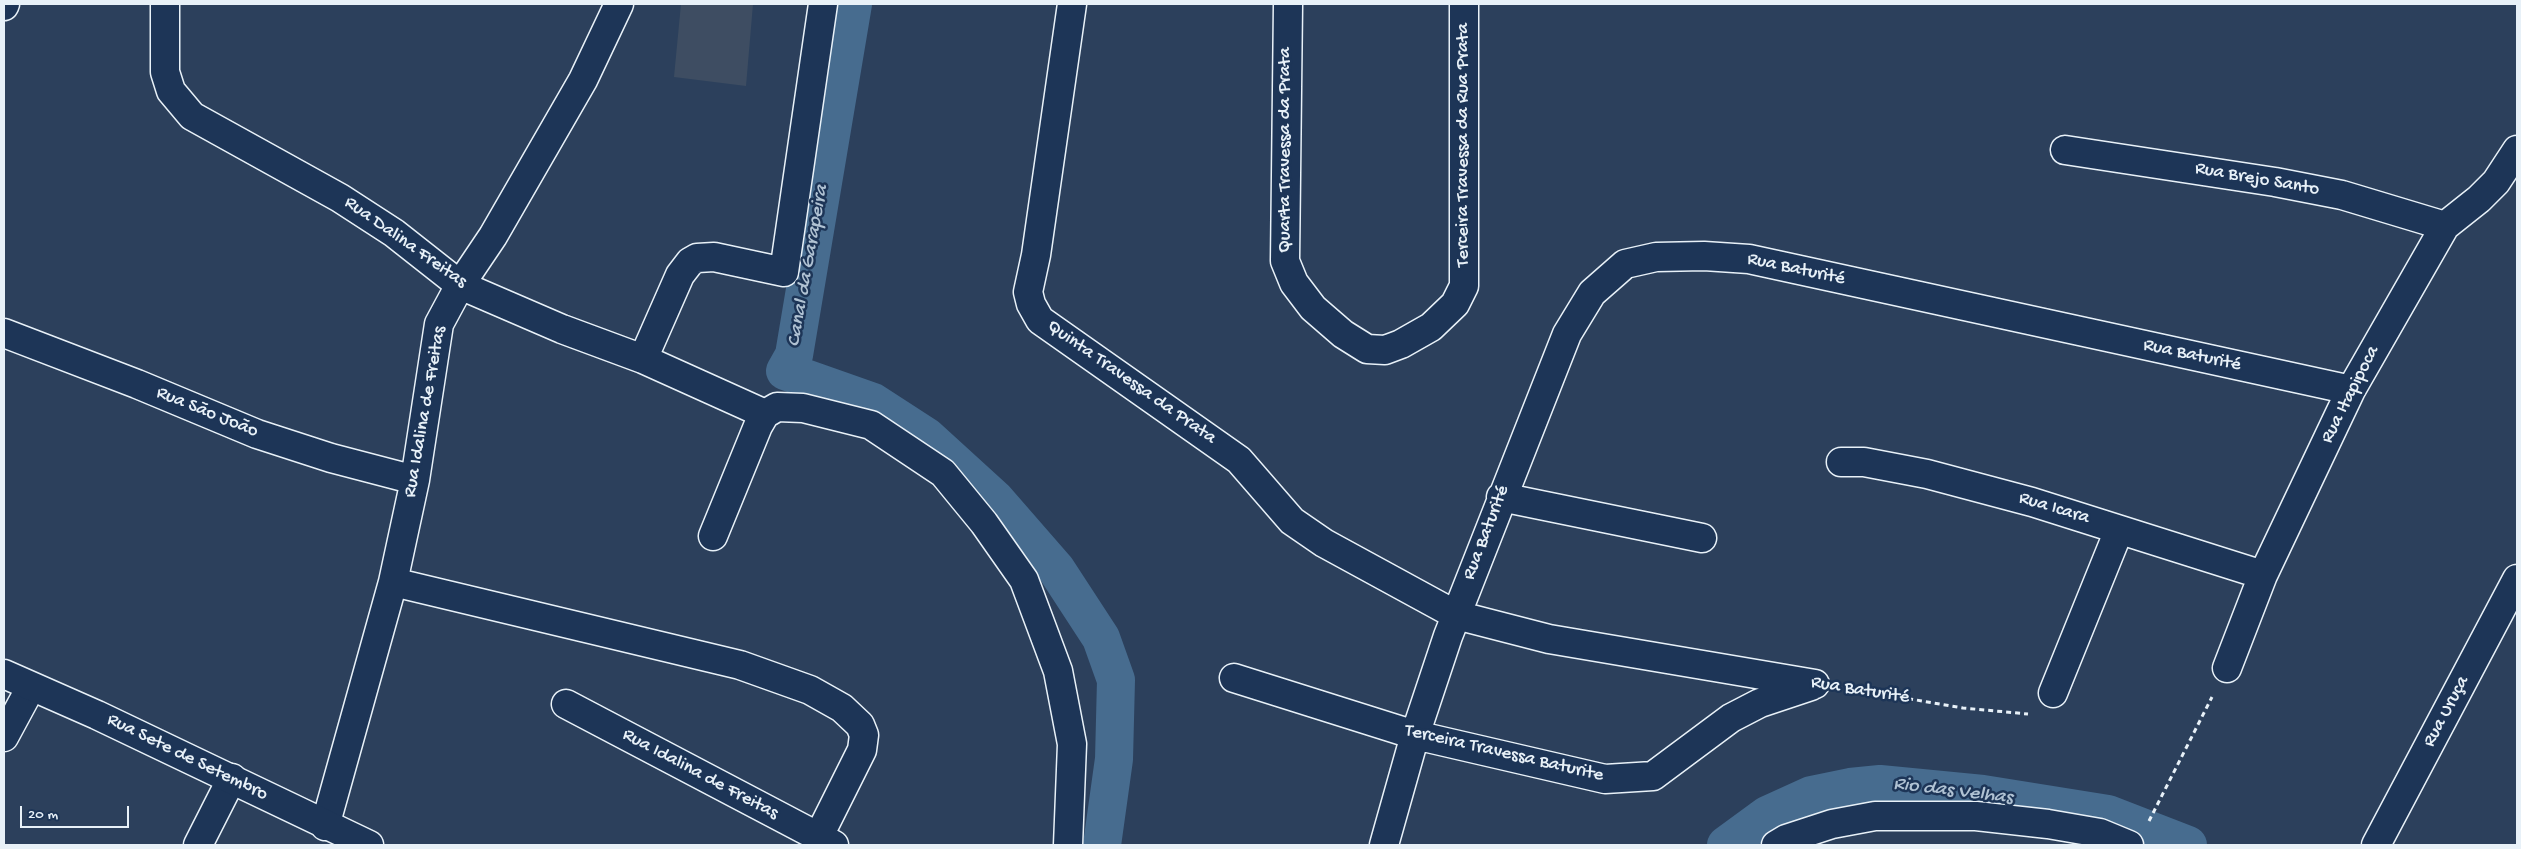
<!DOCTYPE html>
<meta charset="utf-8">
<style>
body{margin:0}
#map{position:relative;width:2521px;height:849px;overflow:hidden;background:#2c405c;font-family:"Gochi Hand",sans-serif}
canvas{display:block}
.frame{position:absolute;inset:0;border:5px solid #e8f1f8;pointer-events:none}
.scale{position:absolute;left:20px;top:806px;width:109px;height:22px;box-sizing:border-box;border:2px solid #e8f1f8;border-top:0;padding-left:6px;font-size:15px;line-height:18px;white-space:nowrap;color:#e8f1f8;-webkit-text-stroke:4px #1d3557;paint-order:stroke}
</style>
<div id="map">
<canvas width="2521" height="849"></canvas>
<div class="frame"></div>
<div class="scale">20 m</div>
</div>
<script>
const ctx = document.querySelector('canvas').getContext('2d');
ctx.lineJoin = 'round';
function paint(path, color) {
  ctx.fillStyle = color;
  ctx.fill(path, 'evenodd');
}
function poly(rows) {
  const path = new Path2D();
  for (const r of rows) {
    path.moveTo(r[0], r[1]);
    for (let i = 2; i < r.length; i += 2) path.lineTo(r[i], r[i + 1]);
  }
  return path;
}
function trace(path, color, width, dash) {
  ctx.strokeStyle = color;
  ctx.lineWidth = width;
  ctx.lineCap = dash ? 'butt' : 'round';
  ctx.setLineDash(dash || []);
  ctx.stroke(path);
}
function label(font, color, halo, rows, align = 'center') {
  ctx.font = font + ' "Gochi Hand",sans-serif';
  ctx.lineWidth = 5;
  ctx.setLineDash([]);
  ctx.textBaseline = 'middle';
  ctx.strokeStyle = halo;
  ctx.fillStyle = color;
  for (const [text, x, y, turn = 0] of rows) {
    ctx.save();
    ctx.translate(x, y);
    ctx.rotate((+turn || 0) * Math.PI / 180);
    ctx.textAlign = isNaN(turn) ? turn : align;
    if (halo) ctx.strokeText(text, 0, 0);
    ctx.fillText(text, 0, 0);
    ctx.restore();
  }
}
paint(poly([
 [681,4,753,4,746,86,674,77]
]), '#3e4d62');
trace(poly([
 [853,4,794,355,785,371,873,402,927,437,995,499,1056,569,1101,638,1116,680,1114,759,1102,845],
 [1726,845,1767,815,1811,795,1850,787,1880,784,1983,794,2108,814,2188,845]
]), '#476c8f', 38);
const street = poly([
 [165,4,165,72,171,91,192,116,340,198,394,233,460,285,562,329,643,359,765,414],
 [1072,4,1036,255,1028,292,1031,304,1040,320,1239,460,1292,521,1324,543,1456,615,1549,639,1815,684],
 [1288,4,1285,261,1294,283,1313,308,1343,334,1367,349,1385,350,1401,344,1431,327,1455,304,1464,286,1464,4],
 [4,6,5,4],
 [2065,150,2275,182,2342,195,2445,226],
 [4,333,137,384,257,434,331,458,415,480],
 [643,359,680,275,690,262,697,258,714,257,784,272,823,4],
 [1841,462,1864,462,1927,474,2032,502,2263,575],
 [1501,497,1702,538],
 [713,536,758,426,765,414,777,407,803,408,871,425,943,473,984,523,1024,580,1058,671,1072,744,1068,845],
 [393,582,740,665,810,690,842,708,860,725,864,735,862,750,818,838],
 [2227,668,2263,575,2351,390,2445,226,2479,199,2496,182,2517,150],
 [1234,678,1415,735,1605,779,1653,776,1731,718,1760,703,1811,686],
 [2053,693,2119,530],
 [566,704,834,845],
 [4,737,31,687],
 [325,826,393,582,415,480,439,324,460,285,493,236,583,80,619,4],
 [198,845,232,778],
 [1384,845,1415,735,1448,636,1567,334,1592,293,1625,264,1656,257,1704,256,1749,259,2351,390],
 [1776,845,1786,839,1832,824,1875,816,1976,816,2048,824,2100,833,2129,845],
 [2376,845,2517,579]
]);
const secondary = poly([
 [4,674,97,715,369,845]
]);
trace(street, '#e8f1f8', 31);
trace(secondary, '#e8f1f8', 31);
trace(poly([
 [1846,688,1963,708,2028,714],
 [2149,821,2212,697]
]), '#e8f1f8', 3, [5, 4]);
trace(street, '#1d3557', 28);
trace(secondary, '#1d3557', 28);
label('19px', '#e8f1f8', '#1d3557', [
 ["Terceira Travessa da Rua Prata",1464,145,-90],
 ["Quarta Travessa da Prata",1286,150,-90],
 ["Rua Brejo Santo",2257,180,10],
 ["Rua Dalina Freitas",405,243,35],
 ["Rua Baturité",1796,270,12],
 ["Rua Baturité",2192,356,12],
 ["Quinta Travessa da Prata",1131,383,35],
 ["Rua Itapipoca",2351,395,-63],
 ["Rua Idalina de Freitas",426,412,-80],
 ["Rua São João",207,413,22],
 ["Rua Icara",2054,509,17],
 ["Rua Baturité",1487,533,-69],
 ["Rua Baturité",1860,691,9],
 ["Rua Uruça",2447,712,-62],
 ["Terceira Travessa Baturite",1504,754,13],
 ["Rua Sete de Setembro",187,758,26],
 ["Rua Idalina de Freitas",700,775,28]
]);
label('italic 20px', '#b0c2d3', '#1d3557', [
 ["Canal da Garapeira",809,266,-80],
 ["Rio das Velhas",1953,792,7]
]);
</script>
